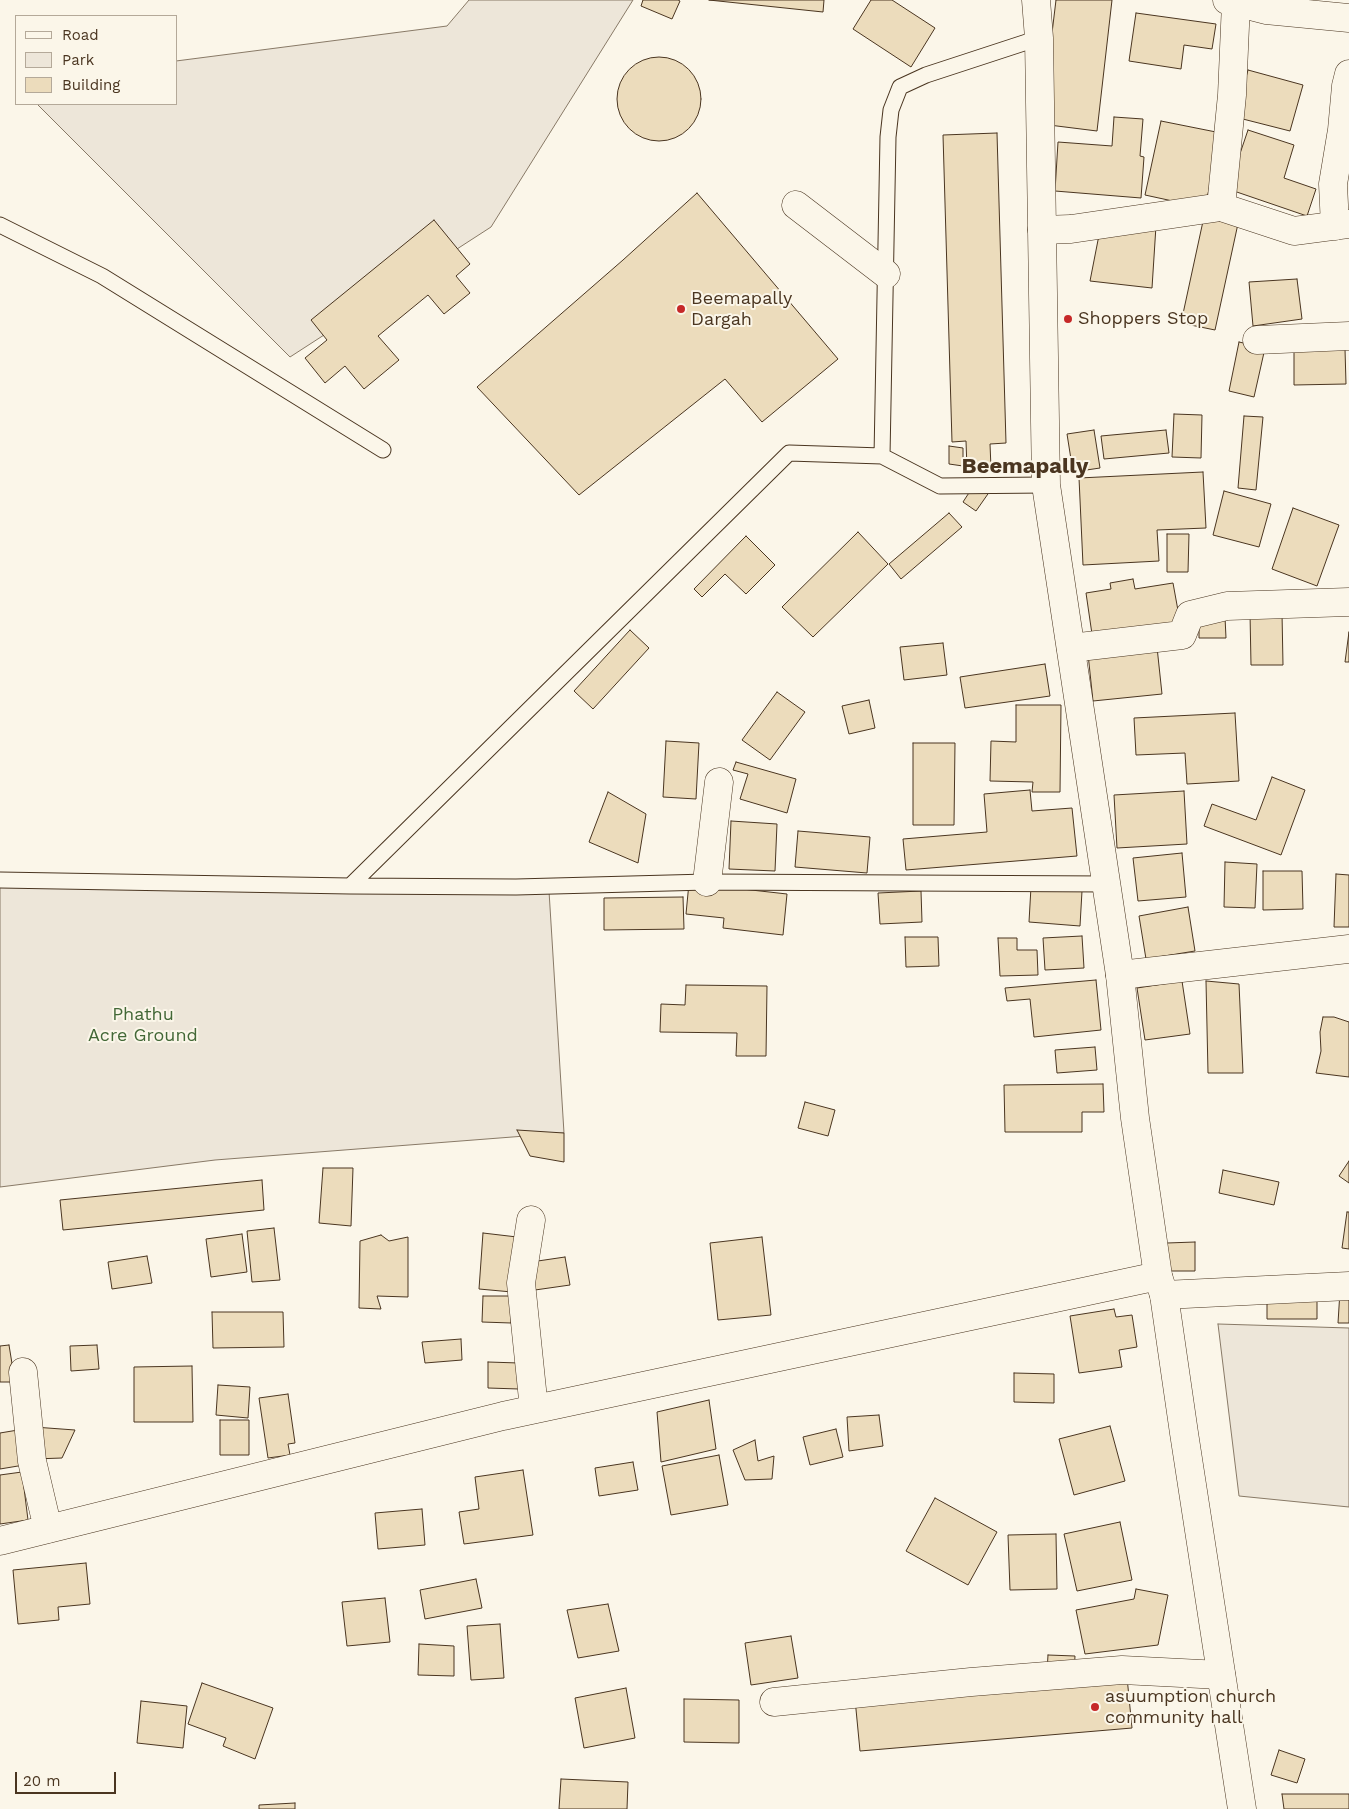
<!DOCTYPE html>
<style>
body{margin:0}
#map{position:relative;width:1349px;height:1809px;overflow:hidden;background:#fbf6e9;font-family:"Work Sans",sans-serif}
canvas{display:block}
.legend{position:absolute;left:15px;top:15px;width:162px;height:90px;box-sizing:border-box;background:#fbf6e9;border:1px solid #b4a999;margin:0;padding:6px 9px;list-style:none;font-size:15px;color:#4a3520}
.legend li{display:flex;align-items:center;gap:10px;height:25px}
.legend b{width:25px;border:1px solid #b4a999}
.scale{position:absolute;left:15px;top:1772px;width:101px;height:22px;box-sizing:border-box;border:2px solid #4a3520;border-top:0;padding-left:6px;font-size:15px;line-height:18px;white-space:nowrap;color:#4a3520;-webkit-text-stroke:4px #fbf6e9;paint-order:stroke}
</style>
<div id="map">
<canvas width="1349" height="1809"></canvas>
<ul class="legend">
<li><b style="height:6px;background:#fbf6e9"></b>Road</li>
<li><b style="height:14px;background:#ede6d9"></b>Park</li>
<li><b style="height:14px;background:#ecdcbc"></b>Building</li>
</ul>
<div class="scale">20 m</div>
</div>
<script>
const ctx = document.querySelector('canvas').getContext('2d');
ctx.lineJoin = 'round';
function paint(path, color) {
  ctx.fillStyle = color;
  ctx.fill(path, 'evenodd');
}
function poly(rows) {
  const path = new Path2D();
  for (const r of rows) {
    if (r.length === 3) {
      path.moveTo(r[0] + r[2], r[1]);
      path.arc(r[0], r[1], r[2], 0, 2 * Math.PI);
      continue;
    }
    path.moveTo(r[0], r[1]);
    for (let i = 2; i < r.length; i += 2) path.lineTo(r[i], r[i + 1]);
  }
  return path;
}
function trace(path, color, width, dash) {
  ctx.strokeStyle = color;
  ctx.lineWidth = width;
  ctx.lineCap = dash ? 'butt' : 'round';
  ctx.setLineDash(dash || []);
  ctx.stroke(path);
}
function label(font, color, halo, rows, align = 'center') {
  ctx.font = font + ' "Work Sans",sans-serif';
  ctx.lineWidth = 4;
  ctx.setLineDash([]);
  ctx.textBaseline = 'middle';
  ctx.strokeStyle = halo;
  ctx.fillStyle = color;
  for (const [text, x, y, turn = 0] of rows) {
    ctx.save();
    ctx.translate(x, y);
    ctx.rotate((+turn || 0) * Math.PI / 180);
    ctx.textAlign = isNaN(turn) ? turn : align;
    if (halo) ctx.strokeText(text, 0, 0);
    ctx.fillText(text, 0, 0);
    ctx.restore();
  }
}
const green = poly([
 [469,0,633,0,491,227,290,357,37,104,176,104,176,61,447,26,469,0],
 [0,883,549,891,564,1133,215,1160,0,1187,0,883],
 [1218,1324,1349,1328,1349,1507,1239,1496,1218,1324]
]);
paint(green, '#ede6d9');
trace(green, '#887966', 1);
const building = poly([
 [643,0,678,0,680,1,672,19,641,6,643,0],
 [709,0,824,0,823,12,709,0],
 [871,0,892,0,935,28,911,67,853,29,871,0],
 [1056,0,1112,0,1097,131,1041,124,1056,0],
 [1136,13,1216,24,1212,49,1184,45,1181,69,1129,61,1136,13],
 [659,99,42],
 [1248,70,1303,85,1290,131,1235,117,1248,70],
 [1114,117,1143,119,1140,156,1144,157,1141,198,1055,191,1058,142,1112,146,1114,117],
 [1161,121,1221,133,1205,208,1145,195,1161,121],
 [1248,130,1294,145,1284,178,1316,189,1307,216,1228,189,1248,130],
 [997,133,1006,443,990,444,991,468,967,469,966,441,952,442,943,135,997,133],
 [697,193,838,359,762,422,725,379,579,495,477,387,623,260,697,193],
 [1205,212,1239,219,1215,330,1181,323,1205,212],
 [434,220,470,264,456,276,470,293,444,314,428,295,378,336,399,360,364,389,345,366,325,383,305,358,327,340,311,320,434,220],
 [1156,226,1152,288,1090,281,1099,235,1156,226],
 [1297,279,1302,319,1253,326,1249,282,1297,279],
 [1239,342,1265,348,1254,397,1229,391,1239,342],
 [1294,349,1345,349,1346,384,1294,385,1294,349],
 [1174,414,1202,415,1201,458,1172,457,1174,414],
 [1244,416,1263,417,1256,490,1238,488,1244,416],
 [1094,430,1100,468,1073,472,1067,434,1094,430],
 [1166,430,1169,453,1104,459,1101,436,1166,430],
 [949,446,963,448,963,466,949,464,949,446],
 [1203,472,1206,528,1157,530,1159,561,1083,565,1079,478,1203,472],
 [976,482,990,491,976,511,963,502,976,482],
 [1224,491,1271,504,1259,547,1213,535,1224,491],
 [1293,508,1339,525,1317,586,1272,569,1293,508],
 [949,513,962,527,901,579,889,564,949,513],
 [858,532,888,564,813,637,782,607,858,532],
 [1167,534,1189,534,1188,572,1167,572,1167,534],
 [746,536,775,565,746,594,725,574,702,597,694,589,746,536],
 [1133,579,1135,589,1173,583,1181,627,1093,641,1086,593,1111,589,1110,583,1133,579],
 [1250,613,1282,613,1283,665,1251,665,1250,613],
 [1199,617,1225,617,1226,638,1199,638,1199,617],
 [630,630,649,648,593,709,574,691,630,630],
 [1349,632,1349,662,1345,662,1349,632],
 [943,643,947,675,904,680,900,647,943,643],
 [1157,647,1162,694,1093,701,1088,654,1157,647],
 [1045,664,1050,696,965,708,960,677,1045,664],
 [777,692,805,712,770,760,742,740,777,692],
 [869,700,875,728,849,734,842,706,869,700],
 [1016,705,1061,705,1060,792,1032,792,1033,782,990,781,991,741,1016,742,1016,705],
 [1235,713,1239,781,1187,784,1185,753,1136,755,1134,718,1235,713],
 [666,741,699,743,696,799,663,797,666,741],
 [913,743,955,743,954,825,913,825,913,743],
 [736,762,796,779,787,813,740,799,748,774,733,770,736,762],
 [1272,777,1305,790,1281,855,1204,826,1212,804,1256,820,1272,777],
 [1030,790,1032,811,1072,808,1077,856,906,870,903,839,987,832,984,794,1030,790],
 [1184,791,1187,844,1117,848,1114,795,1184,791],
 [608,792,646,814,638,863,589,842,608,792],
 [731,821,777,824,775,871,729,869,731,821],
 [798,831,870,837,867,873,795,867,798,831],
 [1182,853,1186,897,1138,901,1133,858,1182,853],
 [1225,862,1257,864,1255,908,1224,907,1225,862],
 [1263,871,1302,871,1303,909,1263,910,1263,871],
 [1336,874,1349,875,1349,927,1334,927,1336,874],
 [689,883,787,894,783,935,723,928,724,918,686,914,689,883],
 [1031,887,1082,891,1080,926,1029,922,1031,887],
 [921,891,922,922,880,924,878,893,921,891],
 [683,897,684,929,604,930,604,898,683,897],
 [1188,907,1195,951,1146,959,1139,916,1188,907],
 [1082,936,1084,968,1045,970,1043,938,1082,936],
 [905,937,938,937,939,966,906,967,905,937],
 [998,938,1017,938,1017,950,1037,950,1038,975,1000,976,998,938],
 [1096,980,1101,1030,1034,1037,1030,999,1007,1001,1005,988,1096,980],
 [1182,981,1190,1034,1145,1040,1137,988,1182,981],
 [1206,981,1239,984,1243,1073,1208,1073,1206,981],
 [686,985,767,986,766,1056,736,1056,737,1033,660,1032,661,1004,685,1005,686,985],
 [1323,1017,1334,1017,1349,1022,1349,1077,1316,1073,1321,1051,1320,1032,1323,1017],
 [1095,1047,1097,1070,1057,1073,1055,1050,1095,1047],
 [1103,1084,1104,1112,1082,1112,1082,1132,1005,1132,1004,1085,1103,1084],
 [805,1102,835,1110,828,1136,798,1128,805,1102],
 [517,1130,564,1133,564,1162,530,1156,517,1130],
 [1349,1161,1349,1183,1339,1176,1349,1161],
 [323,1168,353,1168,351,1226,319,1223,323,1168],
 [1223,1170,1279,1182,1274,1205,1219,1193,1223,1170],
 [262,1180,264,1210,63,1230,60,1200,262,1180],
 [1347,1212,1349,1212,1349,1249,1342,1248,1347,1212],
 [274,1228,280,1280,252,1282,247,1231,274,1228],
 [483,1233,517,1237,512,1292,479,1289,483,1233],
 [242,1234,247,1272,211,1277,206,1239,242,1234],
 [381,1235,389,1241,408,1237,408,1297,377,1296,381,1309,359,1308,360,1241,381,1235],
 [762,1237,771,1315,718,1320,710,1243,762,1237],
 [1195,1242,1195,1271,1167,1271,1167,1243,1195,1242],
 [147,1256,152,1283,112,1289,108,1262,147,1256],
 [565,1257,570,1285,535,1290,531,1262,565,1257],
 [1267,1290,1317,1291,1317,1319,1267,1319,1267,1290],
 [1340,1291,1349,1291,1349,1323,1338,1323,1340,1291],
 [483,1296,511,1296,511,1323,482,1322,483,1296],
 [1114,1309,1116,1317,1132,1315,1137,1347,1119,1350,1122,1367,1079,1373,1070,1316,1114,1309],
 [212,1312,283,1312,284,1347,213,1348,212,1312],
 [461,1339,462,1360,425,1363,422,1342,461,1339],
 [9,1345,15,1382,0,1382,0,1346,9,1345],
 [97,1345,99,1369,71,1371,70,1346,97,1345],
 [488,1362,519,1363,519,1389,488,1388,488,1362],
 [192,1366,193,1422,134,1422,134,1367,192,1366],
 [1014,1373,1054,1374,1054,1403,1014,1402,1014,1373],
 [218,1385,250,1387,248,1418,216,1415,218,1385],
 [288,1394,295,1443,288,1444,290,1455,268,1458,259,1398,288,1394],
 [709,1400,716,1449,661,1462,657,1412,709,1400],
 [879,1415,883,1446,849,1451,847,1417,879,1415],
 [220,1420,249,1420,249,1455,220,1455,220,1420],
 [1110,1426,1125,1481,1074,1495,1059,1439,1110,1426],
 [34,1427,75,1430,62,1458,34,1459,34,1427],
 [24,1429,30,1464,0,1469,0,1433,24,1429],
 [836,1429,843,1457,810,1465,803,1437,836,1429],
 [755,1440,758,1461,774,1456,772,1479,745,1480,733,1450,755,1440],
 [719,1455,728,1505,671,1515,662,1466,719,1455],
 [633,1462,638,1490,599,1496,595,1468,633,1462],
 [523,1470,533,1535,464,1544,459,1512,479,1509,475,1477,523,1470],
 [22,1472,28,1520,0,1524,0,1475,22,1472],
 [935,1498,997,1532,968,1585,906,1551,935,1498],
 [422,1509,425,1545,378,1549,375,1513,422,1509],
 [1120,1522,1132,1580,1077,1591,1064,1534,1120,1522],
 [1056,1534,1057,1589,1010,1590,1008,1535,1056,1534],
 [86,1563,90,1604,58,1607,59,1620,18,1624,13,1570,86,1563],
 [476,1579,482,1608,425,1619,420,1590,476,1579],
 [1136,1589,1168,1595,1158,1645,1085,1654,1076,1610,1134,1599,1136,1589],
 [385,1598,390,1642,347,1646,342,1602,385,1598],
 [608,1604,619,1651,578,1658,567,1610,608,1604],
 [500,1624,504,1678,471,1680,467,1626,500,1624],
 [791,1636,798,1678,751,1685,745,1643,791,1636],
 [419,1644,454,1646,454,1676,418,1675,419,1644],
 [1048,1655,1075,1656,1074,1673,1047,1672,1048,1655],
 [1127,1677,1132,1728,860,1751,855,1699,1127,1677],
 [202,1683,273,1708,255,1759,223,1746,226,1738,188,1724,202,1683],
 [626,1688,635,1738,584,1748,575,1698,626,1688],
 [684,1699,739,1700,739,1743,684,1742,684,1699],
 [141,1701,187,1706,183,1748,137,1743,141,1701],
 [1279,1750,1305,1759,1297,1783,1271,1775,1279,1750],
 [561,1779,628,1782,627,1809,559,1809,561,1779],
 [1282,1794,1349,1794,1349,1809,1284,1809,1282,1794],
 [295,1803,295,1809,259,1809,259,1805,295,1803]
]);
paint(building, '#ecdcbc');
trace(building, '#4a3520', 1);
const lane = poly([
 [0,225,102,276,383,450],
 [882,456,940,486,1046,485],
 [0,880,350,886,516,887,707,882,1107,884],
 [350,886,789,453,882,456,888,137,891,110,900,87,926,75,1039,38]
]);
const street = poly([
 [1227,0,1266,10,1349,18],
 [796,205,886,274],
 [1221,207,1232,95,1236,3],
 [1335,226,1333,184,1342,130,1346,86,1349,74],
 [1042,230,1071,229,1221,207,1294,231,1349,224],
 [1257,340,1349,336],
 [1071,648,1182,635,1190,615,1227,606,1349,602],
 [707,882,719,782],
 [1120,975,1349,949],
 [531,1220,521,1283,534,1409],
 [1164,1295,1349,1286],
 [23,1372,32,1461,48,1529],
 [0,1541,503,1416,1158,1276],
 [774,1702,971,1682,1122,1670,1221,1675]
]);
const secondary = poly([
 [1036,0,1039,38,1046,485,1120,975,1135,1118,1158,1276,1164,1295,1184,1433,1242,1809]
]);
trace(lane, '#4a3520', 17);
trace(street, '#4a3520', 29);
trace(secondary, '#4a3520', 29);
trace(lane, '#fbf6e9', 15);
trace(street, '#fbf6e9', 28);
trace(secondary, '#fbf6e9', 28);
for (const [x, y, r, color] of [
 [681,309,5,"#c62828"],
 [1068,319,5,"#c62828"],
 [1095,1707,5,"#c62828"]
]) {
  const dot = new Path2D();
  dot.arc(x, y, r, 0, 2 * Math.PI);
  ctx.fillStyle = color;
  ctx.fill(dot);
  trace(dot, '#fbf6e9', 2);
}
label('18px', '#4a3520', '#fbf6e9', [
 ["Beemapally",691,299],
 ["Dargah",691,320],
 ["Shoppers Stop",1078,319],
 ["asuumption church",1105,1697],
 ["community hall",1105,1718]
], 'left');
label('18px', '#436837', '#fbf6e9', [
 ["Phathu",143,1015],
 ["Acre Ground",143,1036]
]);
label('bold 22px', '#4a3520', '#fbf6e9', [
 ["Beemapally",1025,467]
]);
</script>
